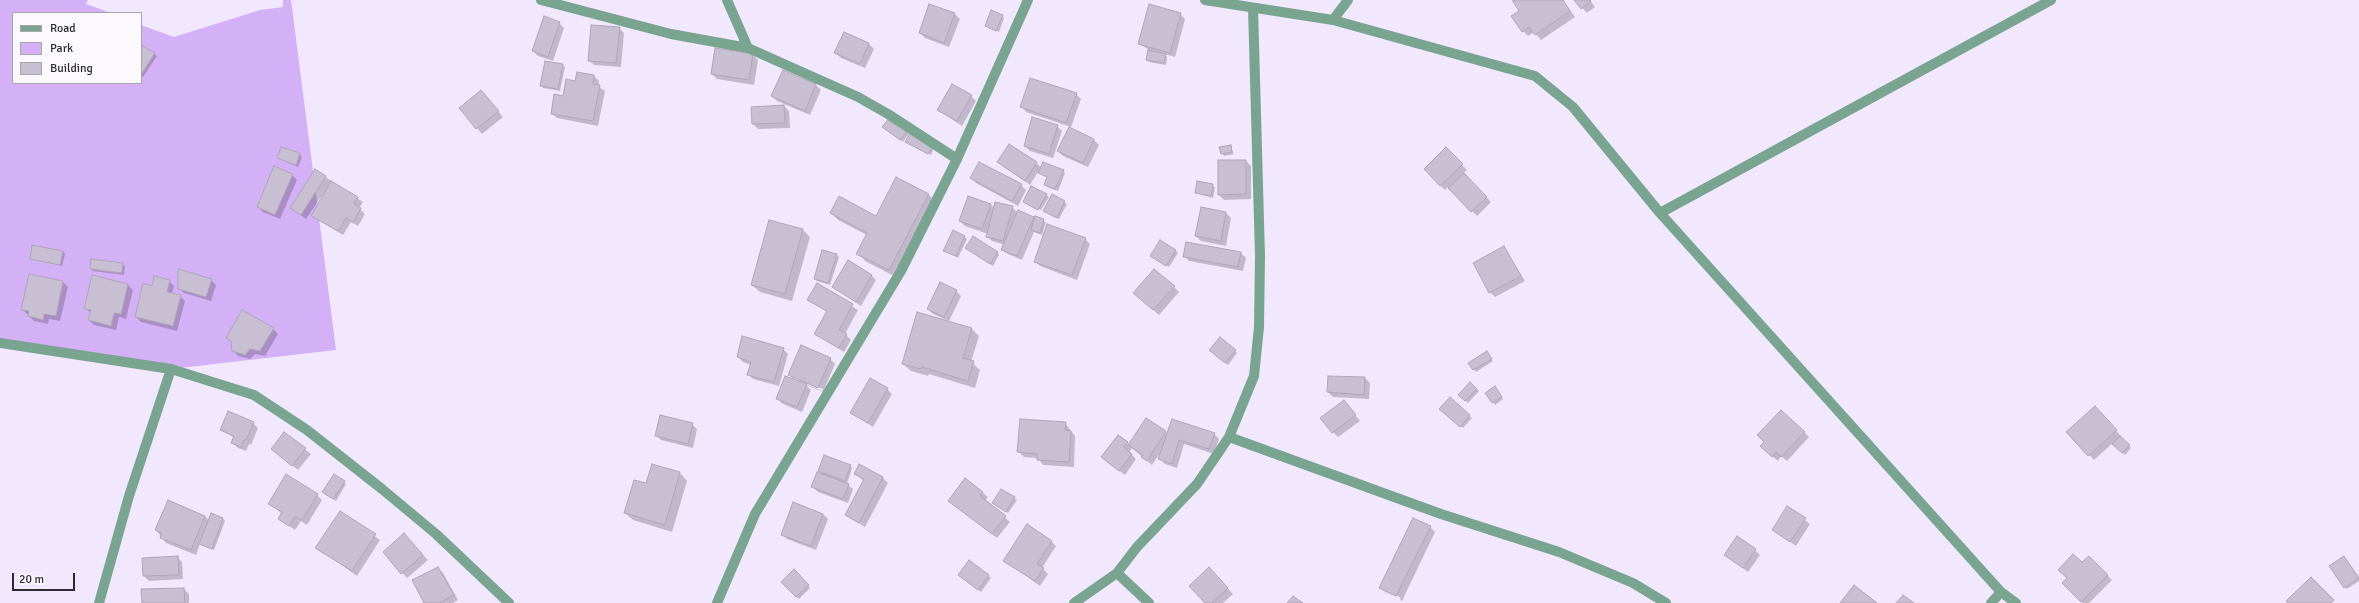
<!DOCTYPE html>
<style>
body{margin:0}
#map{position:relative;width:2359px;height:603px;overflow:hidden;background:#f2e8fd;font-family:Signika,sans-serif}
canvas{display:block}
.legend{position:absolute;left:12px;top:12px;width:130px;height:72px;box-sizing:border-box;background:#fbf9fd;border:1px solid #a9a6ab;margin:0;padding:5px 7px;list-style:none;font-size:12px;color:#2d2931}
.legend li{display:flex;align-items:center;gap:8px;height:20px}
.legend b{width:20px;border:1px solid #a9a6ab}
.scale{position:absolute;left:12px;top:573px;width:63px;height:18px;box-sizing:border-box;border:2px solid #2d2931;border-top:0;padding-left:5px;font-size:12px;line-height:14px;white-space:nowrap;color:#2d2931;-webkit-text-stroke:3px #fbf9fd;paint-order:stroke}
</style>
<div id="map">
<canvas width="2359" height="603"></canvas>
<ul class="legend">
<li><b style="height:5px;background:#79a48f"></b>Road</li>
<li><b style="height:11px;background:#d4b1f6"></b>Park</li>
<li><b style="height:11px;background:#c9bfd3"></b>Building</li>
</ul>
<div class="scale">20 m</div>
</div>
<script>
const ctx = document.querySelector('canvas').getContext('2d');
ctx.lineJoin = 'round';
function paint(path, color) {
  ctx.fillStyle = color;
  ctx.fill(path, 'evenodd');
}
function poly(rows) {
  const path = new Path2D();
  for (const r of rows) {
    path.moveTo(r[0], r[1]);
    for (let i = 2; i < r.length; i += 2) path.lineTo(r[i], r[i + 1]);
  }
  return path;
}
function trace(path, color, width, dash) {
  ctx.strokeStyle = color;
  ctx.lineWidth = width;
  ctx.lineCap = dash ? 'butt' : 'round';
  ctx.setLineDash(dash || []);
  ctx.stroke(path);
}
paint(poly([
 [0,0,88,0,86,4,111,13,13,13,13,83,141,83,141,25,174,37,260,10,283,7,283,0,291,0,336,350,171,369,0,343]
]), '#d4b1f6');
paint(poly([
 [1514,0,1563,0,1575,17,1541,40,1534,32,1528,36,1523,31,1520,12],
 [1575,0,1590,0,1595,7,1587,13],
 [930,5,955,14,960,19,949,47,925,38,920,33],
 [1180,14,1185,19,1175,57,1165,54,1167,57,1166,65,1149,62,1147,60,1149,50,1140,44],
 [1002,15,1004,18,999,32,986,26],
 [559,23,564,28,553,61,538,56,533,51],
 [619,28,624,33,621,67,594,65,589,60],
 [844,33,869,44,874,49,865,68,841,58,836,53],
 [142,45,157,56,143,77,141,76],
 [753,55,758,60,754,85,717,79,712,74],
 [562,65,565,67,560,91,543,88,541,85],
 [783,71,816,85,821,90,810,115,777,101,772,96],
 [578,73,594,76,599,81,598,86,605,91,598,126,557,118,552,113,576,82],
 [481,91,503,117,482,134,460,108],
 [1076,94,1081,99,1071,127,1026,112,1022,107],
 [971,96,976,101,962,126,938,110],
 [784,106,789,111,790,128,758,129,753,124],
 [890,118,909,133,903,142,886,129],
 [1057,126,1062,131,1053,158,1030,151,1025,146],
 [1069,128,1094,140,1099,145,1088,167,1063,156,1058,151],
 [906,142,934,148,931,155],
 [1230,146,1234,154,1224,156,1220,147],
 [1446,149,1467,170,1463,173,1491,202,1477,216,1448,187,1445,190,1425,169],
 [299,154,302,157,298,167,278,158],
 [1246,161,1251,166,1251,199,1224,200,1219,195],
 [998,162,1036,163,1042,168,1063,171,1065,173,1058,191,1047,187,1045,184,1048,178,1038,172,1030,185],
 [315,170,363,202,359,208,365,214,358,226,351,222,343,235,312,216,322,198,321,197,306,219,291,208],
 [292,175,297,180,280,219,263,212,258,207],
 [971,178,1021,185,1026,190,1018,206,976,183],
 [1212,185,1215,187,1213,198,1196,193],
 [928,194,936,202,896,277,865,261,858,253,867,235,838,220,831,213,877,217],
 [1046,194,1049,197,1041,210,1025,202],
 [1052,195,1067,204,1059,219,1045,211],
 [991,205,995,209,1012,207,1018,213,1046,222,1042,235,1034,232,1022,260,1008,254,1003,249,1005,245,992,241,987,236,988,234,965,226,960,221],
 [1202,208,1226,213,1231,218,1226,246,1201,241,1196,236],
 [803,230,810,237,792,301,760,292,752,285],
 [964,237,967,239,958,258,945,251],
 [1085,239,1090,244,1077,280,1040,266,1035,261],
 [1504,247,1525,281,1495,297,1490,292],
 [966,248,997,252,999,255,993,266],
 [63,251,65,254,62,266,31,258],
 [1176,251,1178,253,1169,267,1153,258],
 [1241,253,1246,258,1243,271,1189,261,1184,256],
 [836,255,839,257,830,285,817,281,815,279],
 [122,264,125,266,124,275,93,271,91,269],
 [871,275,876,280,861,306,833,287],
 [93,276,128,285,133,290,126,319,119,317,116,330,94,325,89,320,91,313,85,308],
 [211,280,216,285,211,301,184,293,179,288],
 [169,281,174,286,172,294,180,296,185,301,177,331,141,322,136,317,153,287],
 [63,282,68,287,60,321,49,319,48,324,34,321,22,309],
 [817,285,858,310,845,334,851,340,844,352,815,334,827,312,809,300],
 [1174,287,1179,292,1159,315,1140,298],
 [956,291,961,296,949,321,933,314,928,309],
 [273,329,278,334,265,356,255,354,250,359,238,356,233,350,232,343,227,337],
 [972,329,979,336,971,362,980,370,975,388,929,374,928,376,911,371,903,364],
 [783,349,788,354,779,386,753,379,748,374,751,365,743,362,738,357],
 [1235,351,1237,353,1228,365,1213,353],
 [1489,355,1493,361,1476,372,1470,363],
 [830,359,835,364,823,392,806,385,811,390,802,412,783,404,778,399,795,381,790,375],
 [794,377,823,389,822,391,794,379],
 [1365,378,1370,383,1369,399,1333,397,1328,392],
 [1470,384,1479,391,1468,403,1460,395],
 [887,389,892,394,873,427,851,413],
 [1497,390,1503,399,1495,405,1487,393],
 [1450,399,1472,418,1463,428,1443,412],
 [1348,406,1360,421,1338,437,1333,432],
 [2100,412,2131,448,2125,455,2113,443,2094,460,2067,432],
 [253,423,258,428,251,445,249,444,246,451,238,448,233,443,235,438,221,430],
 [1065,423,1075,436,1074,467,1043,465,1038,458,1024,457,1019,452],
 [692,424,697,429,693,448,661,440,656,435],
 [1166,432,1168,434,1214,434,1219,439,1214,454,1184,444,1177,468,1165,464,1160,459,1162,450,1152,465,1132,448,1129,452,1136,459,1125,475,1107,462,1118,436,1129,445],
 [1804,432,1809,437,1787,461,1781,456,1778,461,1766,451,1765,442],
 [284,433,311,454,298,470,272,449],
 [652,465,680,473,687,481,672,532,633,520,625,513,646,484],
 [850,465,852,468,847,484,853,489,848,503,818,492,813,487,823,475,819,471],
 [859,466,883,478,888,483,865,527,846,515,864,481,855,474],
 [966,479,988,497,985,501,1010,522,997,538,954,505],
 [344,482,346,484,336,501,323,492],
 [317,495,322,500,307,525,301,521,295,530,279,519,282,514,269,503],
 [1014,498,1017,500,1008,513,993,503],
 [1788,507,1810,524,1796,546,1773,529],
 [340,512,380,540,357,576,317,547],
 [823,514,828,519,816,550,787,539,782,534],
 [205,516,209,521,223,518,225,521,214,550,200,544,196,555,166,543,156,530],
 [1430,527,1435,532,1402,601,1385,592,1380,587],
 [1384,589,1401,598,1400,600,1384,592],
 [409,540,428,560,407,578,384,552],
 [1051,541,1056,546,1042,568,1048,574,1040,586,1004,560],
 [1755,550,1760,555,1748,572,1725,555],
 [177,557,182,562,183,579,149,581,144,576],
 [2089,557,2112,580,2089,603,2083,603,2063,583],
 [2346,560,2359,578,2359,581,2347,589,2331,566],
 [969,561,991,578,981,592,961,577],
 [438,568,443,573,458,600,453,603,425,603],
 [794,571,810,588,799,599,782,582],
 [1214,574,1233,594,1223,603,1206,603],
 [184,589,189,594,189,603,143,603]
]), '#0003');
const building = poly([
 [1563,0,1570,11,1535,35,1529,27,1522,32,1511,16,1519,11,1512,0,1563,0],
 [1574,0,1590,0,1591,1,1581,9,1574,0],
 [929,4,955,13,944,43,919,33,929,4],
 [1149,4,1181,13,1170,53,1138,44,1149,4],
 [991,10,1003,15,996,31,985,26,991,10],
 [544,16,560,22,548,57,532,51,544,16],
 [591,25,620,27,616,63,588,61,591,25],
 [844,32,869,43,860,64,834,53,844,32],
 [141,45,155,53,141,75,141,45],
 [715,48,753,54,749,80,711,74,715,48],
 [1148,50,1166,54,1164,63,1146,60,1148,50],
 [545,61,563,64,558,89,540,86,545,61],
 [783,70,816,84,805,111,771,96,783,70],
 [577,72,594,75,593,84,600,85,593,121,551,114,554,94,563,96,566,79,575,81,577,72],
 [1030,78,1077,93,1066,123,1020,107,1030,78],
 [952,84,972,95,957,121,937,110,952,84],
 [481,90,499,111,476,129,459,108,481,90],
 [784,105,785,123,752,124,751,107,784,105],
 [890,117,908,130,900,140,882,127,890,117],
 [1032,117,1058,125,1049,154,1024,146,1032,117],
 [1069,127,1094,139,1083,163,1057,151,1069,127],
 [910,133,933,145,928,154,905,142,910,133],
 [1009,144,1037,162,1025,181,997,162,1009,144],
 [1231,145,1232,152,1221,154,1219,147,1231,145],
 [281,147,300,153,296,165,277,158,281,147],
 [1446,147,1463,164,1440,186,1424,169,1446,147],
 [1218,160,1246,160,1246,194,1218,195,1218,160],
 [979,162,1022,184,1012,201,970,178,979,162],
 [1043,162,1064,170,1055,189,1044,185,1047,177,1038,173,1043,162],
 [274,166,293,174,275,215,257,207,274,166],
 [315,169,326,176,301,215,290,208,315,169],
 [1464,173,1487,197,1471,212,1448,188,1464,173],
 [896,177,929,194,889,270,856,254,867,233,830,213,839,196,876,216,896,177],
 [331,181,358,197,354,204,361,208,353,222,346,218,338,231,311,216,331,181],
 [1197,181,1213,184,1211,196,1195,193,1197,181],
 [1031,186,1047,194,1038,210,1023,202,1031,186],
 [1052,194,1065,201,1057,218,1043,211,1052,194],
 [968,196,991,204,982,229,959,221,968,196],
 [995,202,1013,206,1003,241,986,237,995,202],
 [1201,207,1226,212,1221,241,1195,236,1201,207],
 [1018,210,1034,217,1017,256,1001,250,1018,210],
 [1035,216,1044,219,1040,233,1031,230,1035,216],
 [769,220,803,229,785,294,751,285,769,220],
 [1047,224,1086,238,1072,275,1034,262,1047,224],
 [953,230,965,236,956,256,943,251,953,230],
 [973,236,998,252,990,264,965,248,973,236],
 [1160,240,1176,250,1166,266,1150,256,1160,240],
 [1186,242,1241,252,1238,267,1183,257,1186,242],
 [32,245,63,251,60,265,30,259,32,245],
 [1504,246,1521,276,1489,293,1473,263,1504,246],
 [822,250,837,254,828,283,814,279,822,250],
 [91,259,123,263,122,273,90,269,91,259],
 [848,260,872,275,856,302,832,287,848,260],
 [178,269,212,279,206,297,178,289,178,269],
 [1154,269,1175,286,1153,310,1133,293,1154,269],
 [29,274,63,281,56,316,44,314,43,320,28,316,29,311,21,310,29,274],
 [92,275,128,284,121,314,114,313,111,326,88,320,91,310,84,309,92,275],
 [154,276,170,280,167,292,181,295,173,326,135,317,143,283,152,286,154,276],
 [940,282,957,290,944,317,927,309,940,282],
 [817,283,853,304,839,330,847,334,839,348,814,334,827,311,807,300,817,283],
 [242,310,274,328,260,351,250,349,245,355,232,351,231,341,226,338,242,310],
 [917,312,972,328,963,358,974,361,968,381,922,367,921,369,902,364,917,312],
 [742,336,784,348,774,382,747,375,751,362,737,357,742,336],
 [1220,337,1236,350,1225,363,1209,350,1220,337],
 [801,345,831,358,818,388,788,375,801,345],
 [1487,351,1492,359,1473,370,1468,363,1487,351],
 [785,376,807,384,797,407,776,399,785,376],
 [1328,376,1365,377,1364,395,1327,392,1328,376],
 [870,378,888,388,868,423,850,413,870,378],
 [1470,382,1477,389,1465,401,1458,395,1470,382],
 [1495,386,1502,397,1492,403,1485,393,1495,386],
 [1450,397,1470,415,1460,427,1439,409,1450,397],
 [1344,400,1356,415,1332,433,1320,418,1344,400],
 [2095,406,2117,430,2088,456,2066,432,2095,406],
 [1781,410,1805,432,1781,457,1776,452,1772,457,1760,446,1764,442,1757,435,1781,410],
 [228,411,254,422,246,440,244,440,241,447,231,443,234,436,220,430,228,411],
 [660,415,693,423,688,444,655,436,660,415],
 [1146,418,1166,431,1147,461,1141,457,1143,455,1128,445,1146,418],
 [1020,419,1066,422,1065,430,1071,431,1069,462,1037,460,1037,454,1017,452,1020,419],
 [1172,419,1215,433,1209,449,1179,440,1172,464,1158,459,1172,419],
 [284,432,306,448,292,466,271,449,284,432],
 [1118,435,1128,442,1124,447,1132,454,1119,471,1101,457,1118,435],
 [2120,436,2130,445,2122,453,2112,444,2120,436],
 [824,455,851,465,845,481,818,471,824,455],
 [652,464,680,472,665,525,624,513,634,480,646,483,652,464],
 [859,464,883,477,859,523,845,515,864,479,854,474,859,464],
 [817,472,849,484,843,499,811,487,817,472],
 [286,474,318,494,302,520,295,517,289,526,278,519,282,512,268,504,286,474],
 [334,474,345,481,333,499,322,492,334,474],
 [965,478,983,492,980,496,1006,516,992,534,948,501,965,478],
 [1001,489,1015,497,1006,512,992,503,1001,489],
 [168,500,205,516,191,550,160,538,162,533,155,530,168,500],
 [793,502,823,514,811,546,781,535,793,502],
 [1787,506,1806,518,1790,542,1772,530,1787,506],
 [340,511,376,534,352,571,315,548,340,511],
 [211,513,223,518,212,549,199,544,211,513],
 [1413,518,1431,526,1396,596,1379,588,1413,518],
 [1027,524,1052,541,1037,564,1044,568,1035,581,1003,561,1027,524],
 [404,533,423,555,401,574,383,552,404,533],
 [1737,536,1756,549,1743,568,1724,555,1737,536],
 [2073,554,2082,562,2089,556,2108,575,2081,602,2062,583,2067,578,2058,570,2073,554],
 [178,556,179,575,143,576,142,558,178,556],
 [2344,556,2359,578,2344,588,2329,566,2344,556],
 [969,560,989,575,978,590,958,575,969,560],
 [438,567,454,595,439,603,424,603,412,580,438,567],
 [1209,567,1228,588,1212,603,1205,603,1189,586,1209,567],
 [794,569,809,585,796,597,781,582,794,569],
 [2311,577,2334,600,2331,603,2288,603,2286,601,2311,577],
 [1854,585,1877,603,1840,603,1854,585],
 [184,588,185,603,142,603,141,589,184,588],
 [1903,595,1914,603,1896,603,1903,595],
 [1293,596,1303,603,1287,603,1293,596]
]);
paint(building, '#c9bfd3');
trace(building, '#afa5b9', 1);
trace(poly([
 [541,0,671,34,748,48,858,97,888,114,957,159],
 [727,0,748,48],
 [1205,0,1333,20,1535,76,1573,107,1660,213,2001,592,2016,603],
 [1333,20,1348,0],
 [1660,213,2051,0],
 [0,343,171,369,254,395,307,430,382,489,436,534,509,603],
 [1229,437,1441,514,1559,552,1633,583,1666,603],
 [1117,573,1149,603],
 [99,603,129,496,171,369],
 [717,603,755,514,901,271,957,159,1028,0],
 [1074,603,1117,573,1137,547,1197,484,1229,437,1254,376,1259,327,1260,256,1253,8],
 [1991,603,2001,592]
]), '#79a48f', 10);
</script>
